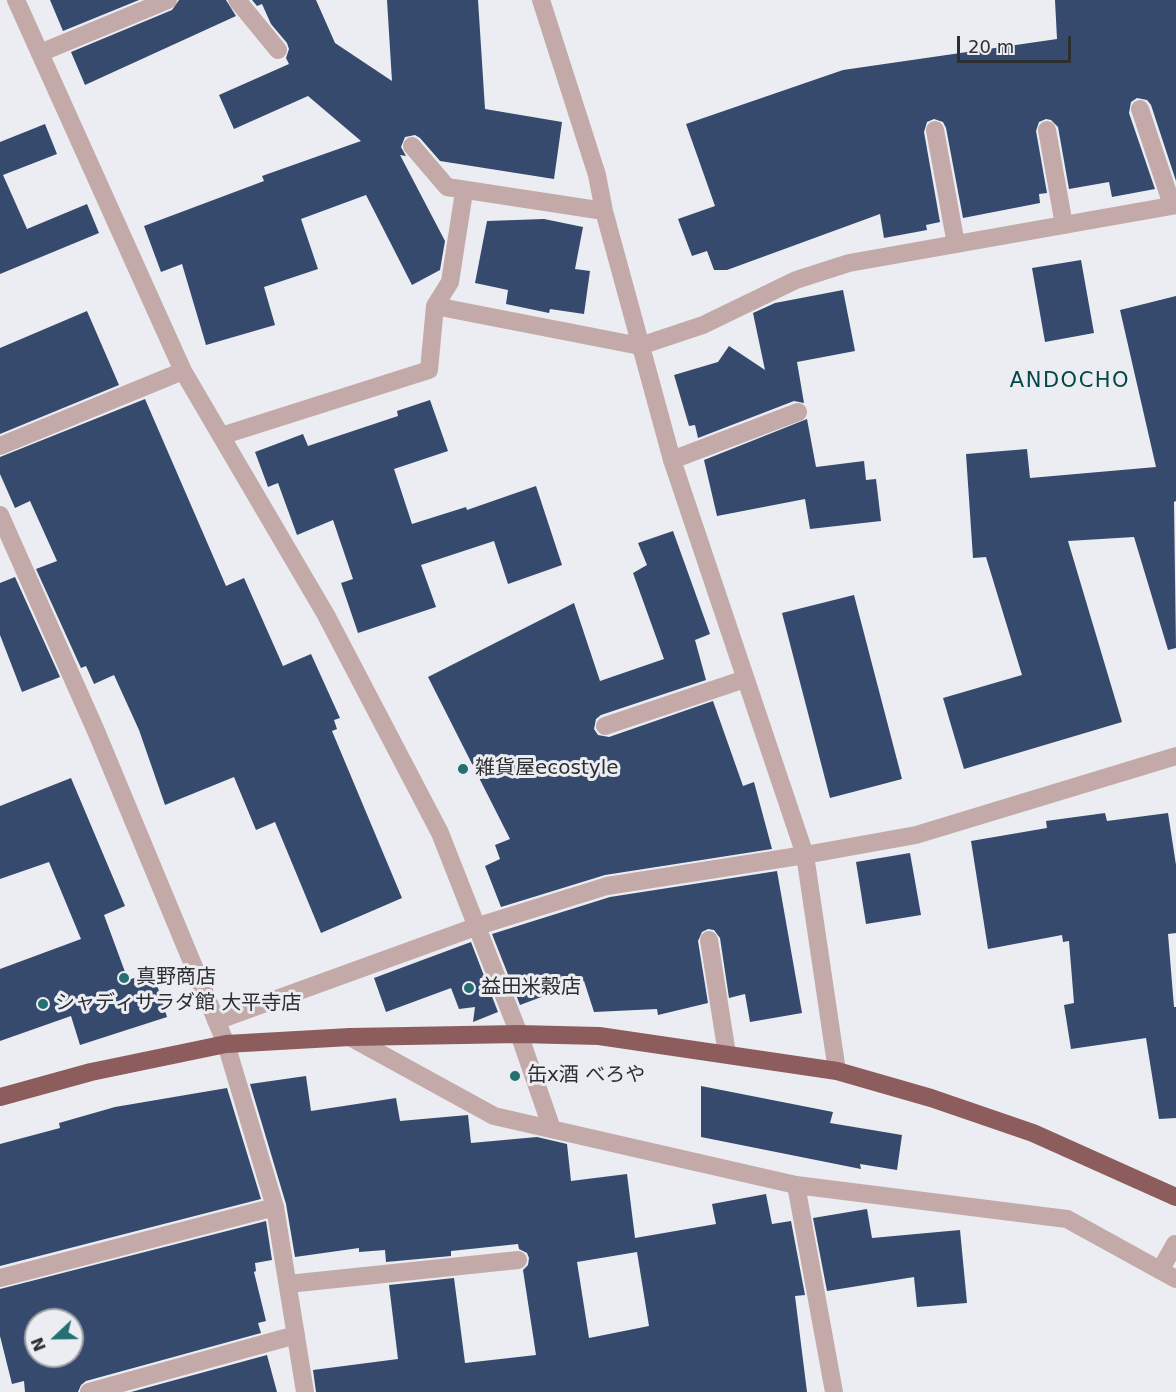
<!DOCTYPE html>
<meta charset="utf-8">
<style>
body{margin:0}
#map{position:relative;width:1176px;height:1392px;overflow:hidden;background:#ebedf2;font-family:"DejaVu Sans",sans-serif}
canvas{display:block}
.north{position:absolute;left:24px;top:1308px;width:60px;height:60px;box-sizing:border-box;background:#ebedf2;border:2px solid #9fa1a4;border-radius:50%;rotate:248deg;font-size:16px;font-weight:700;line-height:24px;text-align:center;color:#2d2e30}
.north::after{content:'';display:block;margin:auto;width:21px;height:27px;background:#236f71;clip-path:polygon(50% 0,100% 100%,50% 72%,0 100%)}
.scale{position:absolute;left:957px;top:36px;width:114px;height:27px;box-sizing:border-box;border:3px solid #2d2e30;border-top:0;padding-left:8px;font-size:18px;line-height:21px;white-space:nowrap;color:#2d2e30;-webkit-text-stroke:4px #ebedf2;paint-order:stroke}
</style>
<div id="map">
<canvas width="1176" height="1392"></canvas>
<div class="north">N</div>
<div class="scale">20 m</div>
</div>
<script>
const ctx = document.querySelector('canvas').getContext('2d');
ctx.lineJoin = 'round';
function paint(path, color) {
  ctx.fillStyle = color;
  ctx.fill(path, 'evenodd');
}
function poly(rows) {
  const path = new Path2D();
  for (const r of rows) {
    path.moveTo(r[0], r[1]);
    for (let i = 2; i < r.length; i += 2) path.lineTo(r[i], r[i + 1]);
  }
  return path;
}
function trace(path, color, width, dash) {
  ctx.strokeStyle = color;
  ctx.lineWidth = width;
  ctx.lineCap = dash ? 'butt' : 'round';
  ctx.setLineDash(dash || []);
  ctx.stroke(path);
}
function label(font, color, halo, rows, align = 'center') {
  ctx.font = font + ' "DejaVu Sans","Noto Sans JP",sans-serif';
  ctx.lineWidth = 6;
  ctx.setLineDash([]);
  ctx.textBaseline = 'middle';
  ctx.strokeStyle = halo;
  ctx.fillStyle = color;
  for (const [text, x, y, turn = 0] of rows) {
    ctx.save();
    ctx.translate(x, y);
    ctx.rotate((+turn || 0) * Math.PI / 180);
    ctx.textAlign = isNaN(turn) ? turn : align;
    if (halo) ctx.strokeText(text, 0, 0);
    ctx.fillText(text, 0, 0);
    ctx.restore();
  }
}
paint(poly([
 [50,0,139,0,63,31],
 [179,0,226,0,236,16,85,85,71,52,172,10],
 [252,0,316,0,335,43,392,81,387,0,478,0,485,109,562,122,554,179,440,161,420,138,415,135,405,137,401,147,406,156,400,155,445,241,440,270,412,285,366,195,301,219,318,269,264,287,275,325,206,345,182,264,161,272,144,226,264,181,262,176,361,141,308,96,234,129,219,95,289,64,286,58,289,49,287,43,271,24,262,4,257,6],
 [1055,0,1176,0,1176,181,1151,105,1147,100,1137,98,1131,102,1129,113,1155,189,1112,197,1109,182,1069,189,1058,127,1051,120,1046,119,1039,122,1036,131,1047,193,1039,194,1040,203,963,218,946,128,943,122,934,119,927,122,924,132,940,222,926,225,927,230,884,238,880,214,727,270,714,270,707,251,692,256,678,219,715,206,686,124,843,70,1057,39],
 [45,124,57,154,3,175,27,229,87,204,99,233,0,274,0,142],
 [544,219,583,227,575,269,590,271,584,314,550,309,549,313,506,304,508,290,475,283,487,221],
 [1081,260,1094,333,1045,342,1032,268],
 [843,290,855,351,797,362,804,403,794,401,698,438,695,425,689,426,674,375,718,362,729,346,765,370,753,313,775,303],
 [1176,296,1176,501,1174,502,1176,648,1168,650,1134,537,1068,541,1122,722,964,769,943,698,1022,675,986,557,973,558,966,454,1027,449,1030,478,1156,467,1120,310],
 [87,311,119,385,0,434,0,348],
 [145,399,226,586,244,578,283,666,311,654,340,718,334,720,337,729,332,731,402,898,321,933,275,822,256,830,234,777,165,805,139,730,114,675,94,684,86,666,81,668,36,569,57,561,30,501,15,508,0,474,0,457],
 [430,400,448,451,394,469,412,524,466,507,467,510,536,486,562,565,508,584,494,541,421,565,436,607,358,633,341,583,353,579,333,520,297,535,278,483,268,487,255,452,303,434,308,446,398,416,397,411],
 [807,419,816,467,864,461,866,480,876,479,881,521,810,529,805,499,717,516,704,460],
 [673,531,710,634,695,640,706,680,601,715,596,719,594,729,598,735,609,737,713,701,743,786,754,782,772,849,605,875,501,907,485,866,500,859,495,845,510,839,428,677,574,603,600,681,664,659,633,573,647,565,638,543],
 [15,577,60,677,22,692,0,635,0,583],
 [854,595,902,779,830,798,782,613],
 [71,778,125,906,104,915,128,980,153,972,167,1017,80,1045,71,1016,0,1041,0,969,81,939,49,862,0,879,0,806],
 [1105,813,1107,821,1168,813,1176,865,1176,933,1168,934,1174,1007,1176,1007,1176,1118,1159,1119,1146,1038,1071,1049,1064,1005,1074,1003,1069,941,1063,942,1062,935,988,949,971,841,1047,828,1046,821],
 [910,853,921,915,866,924,856,862],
 [777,871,802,1013,750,1022,745,994,729,998,720,938,714,930,708,929,702,932,698,941,708,1003,658,1015,657,1009,594,1012,584,981,520,1005,492,934,610,897],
 [471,942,498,1012,473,1022,475,1007,459,1009,451,988,386,1012,374,978],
 [306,1076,311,1111,396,1098,400,1121,468,1115,471,1143,537,1137,567,1144,571,1181,627,1174,635,1238,716,1224,712,1204,766,1194,772,1224,791,1221,805,1295,795,1296,807,1392,316,1392,313,1370,398,1359,389,1285,454,1278,465,1363,536,1355,523,1270,528,1265,529,1258,527,1253,519,1249,518,1244,451,1251,451,1256,386,1262,385,1250,359,1252,359,1248,295,1257,286,1204,250,1084],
 [637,1252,649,1326,589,1338,577,1262],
 [701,1086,833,1112,830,1123,902,1135,897,1170,860,1164,861,1169,701,1137],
 [227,1088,261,1199,0,1266,0,1144,60,1128,59,1123,115,1107],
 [867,1209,872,1238,960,1230,967,1303,917,1307,914,1277,827,1291,813,1218],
 [266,1221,272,1260,255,1263,256,1271,254,1272,266,1321,258,1323,261,1333,86,1381,81,1385,78,1392,25,1392,24,1381,12,1384,0,1336,0,1289],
 [36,1320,72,1320,72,1356,36,1356],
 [267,1355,277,1392,131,1392]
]), '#364a6e');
trace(poly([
 [237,0,278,50],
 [40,53,168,0],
 [1140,109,1172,205],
 [935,130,956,244],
 [1047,130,1064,225],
 [672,460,798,412],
 [605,726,745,679],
 [709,940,727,1054]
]), '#c3aaa9', 18);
trace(poly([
 [16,0,183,371,326,615,440,833,519,1034,552,1129],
 [541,0,597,175,604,211,672,460,805,855,837,1071],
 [412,146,447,187,604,211],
 [435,306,640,346,703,325,796,280,849,263,1176,205],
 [221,436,429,370,435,306,450,282,464,192],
 [0,446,183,371],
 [0,515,96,731,226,1044,275,1207,305,1392],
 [216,1021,478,926,607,886,805,855,916,835,1176,756],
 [350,1037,494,1116,796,1185,1067,1219,1176,1279],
 [796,1185,834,1392],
 [1161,1269,1175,1244],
 [0,1278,275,1207],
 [288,1284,518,1260],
 [89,1392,296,1335]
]), '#c3aaa9', 18);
trace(poly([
 [0,1097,91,1072,226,1044,350,1037,519,1034,599,1036,837,1071,931,1098,1033,1133,1176,1197]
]), '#8d5c5d', 18);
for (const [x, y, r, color] of [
 [463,769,6,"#236f71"],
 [124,978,6,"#236f71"],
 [469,988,6,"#236f71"],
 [43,1004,6,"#236f71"],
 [515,1076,6,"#236f71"]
]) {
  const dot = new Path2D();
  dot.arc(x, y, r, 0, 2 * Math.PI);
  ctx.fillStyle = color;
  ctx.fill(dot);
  trace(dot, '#ebedf2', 2);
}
label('20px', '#2d2e30', '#ebedf2', [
 ["雑貨屋ecostyle",475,769],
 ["真野商店",136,978],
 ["益田米穀店",481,988],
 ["シャディサラダ館 大平寺店",55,1004],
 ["缶x酒 べろや",527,1076]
], 'left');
ctx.letterSpacing = '1.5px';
label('21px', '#034748', '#ebedf2', [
 ["ANDOCHO",1070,382]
]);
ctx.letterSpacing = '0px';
</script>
